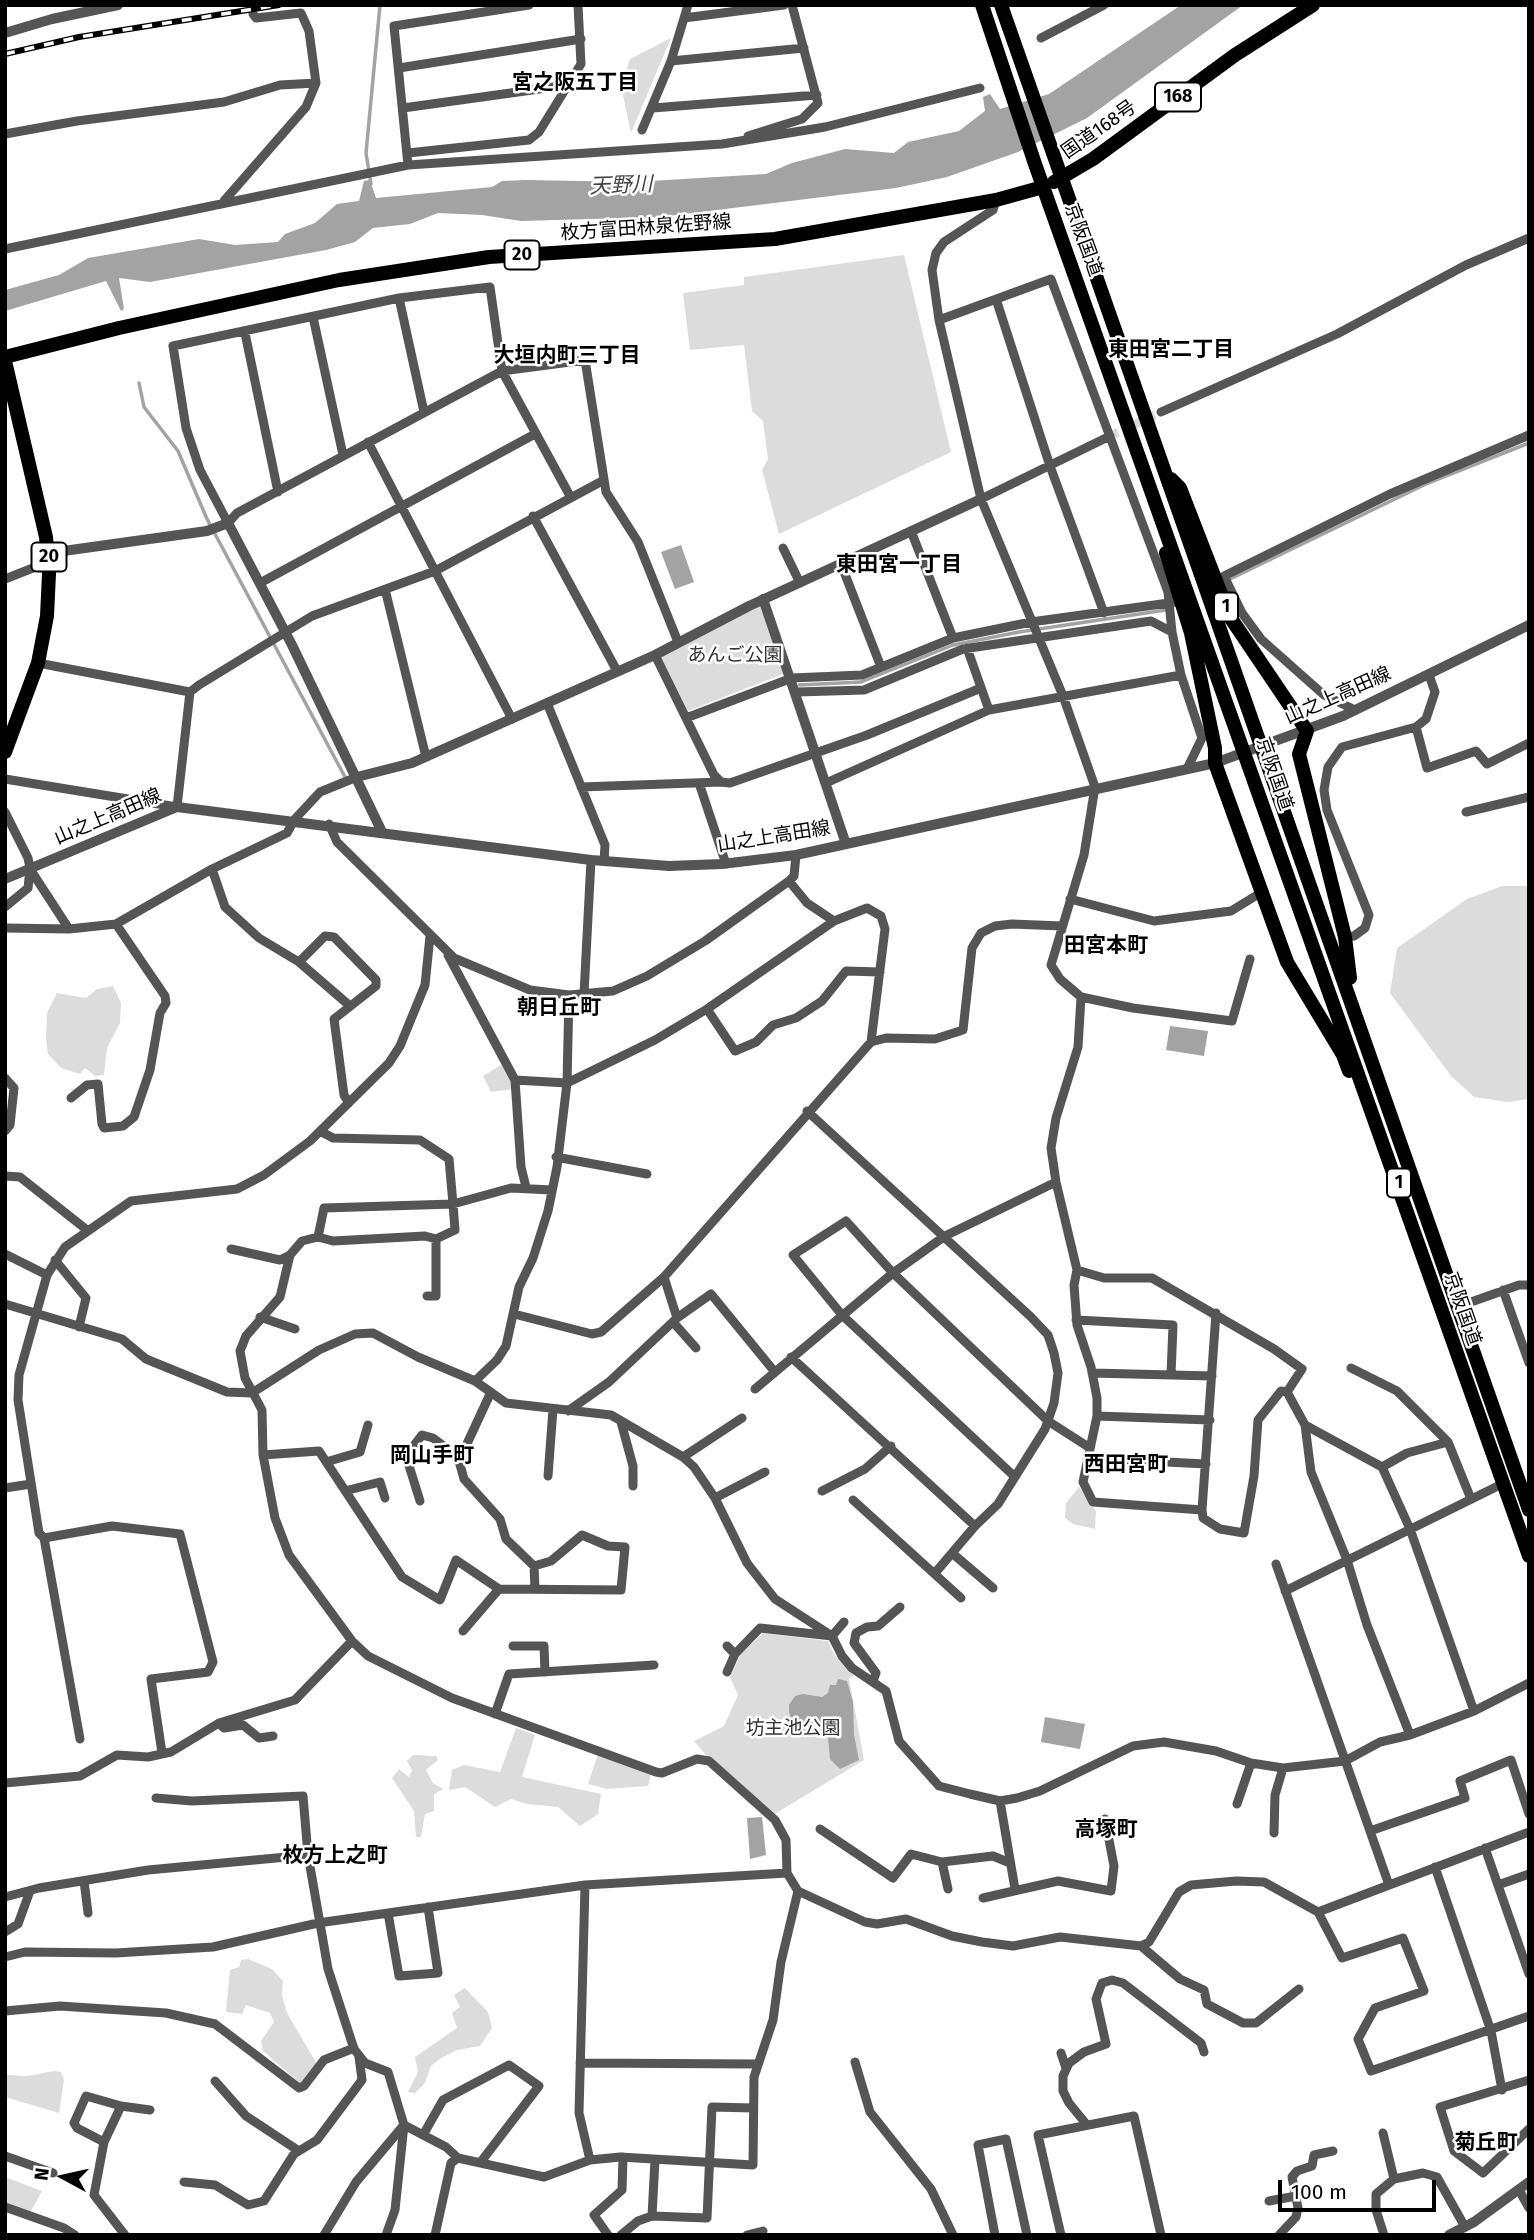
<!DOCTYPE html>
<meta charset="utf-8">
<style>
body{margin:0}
#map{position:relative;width:1534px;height:2240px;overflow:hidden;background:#fff;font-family:"Fira Sans",sans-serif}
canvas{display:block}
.frame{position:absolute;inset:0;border:7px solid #000;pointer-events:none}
.north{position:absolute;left:28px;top:2142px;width:70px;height:70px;-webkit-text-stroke:5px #fff;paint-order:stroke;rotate:278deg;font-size:19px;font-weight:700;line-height:28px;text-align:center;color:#000}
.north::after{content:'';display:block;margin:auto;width:24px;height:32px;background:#000;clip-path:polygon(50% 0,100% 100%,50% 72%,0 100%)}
.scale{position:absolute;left:1278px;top:2180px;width:158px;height:32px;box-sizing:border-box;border:4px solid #000;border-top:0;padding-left:9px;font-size:21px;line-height:24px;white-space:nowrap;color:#000;-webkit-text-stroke:5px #fff;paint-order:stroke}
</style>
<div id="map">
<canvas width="1534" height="2240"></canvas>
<div class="frame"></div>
<div class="north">N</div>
<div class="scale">100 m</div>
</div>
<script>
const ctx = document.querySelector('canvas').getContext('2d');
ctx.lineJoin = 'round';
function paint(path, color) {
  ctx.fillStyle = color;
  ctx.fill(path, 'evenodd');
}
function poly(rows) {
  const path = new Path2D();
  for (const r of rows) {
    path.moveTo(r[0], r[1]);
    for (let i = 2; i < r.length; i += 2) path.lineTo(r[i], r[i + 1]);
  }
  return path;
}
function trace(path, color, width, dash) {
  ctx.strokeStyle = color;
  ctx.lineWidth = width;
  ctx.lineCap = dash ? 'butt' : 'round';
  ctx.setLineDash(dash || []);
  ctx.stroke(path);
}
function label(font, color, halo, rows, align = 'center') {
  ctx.font = font + ' "Fira Sans","Noto Sans JP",sans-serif';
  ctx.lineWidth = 5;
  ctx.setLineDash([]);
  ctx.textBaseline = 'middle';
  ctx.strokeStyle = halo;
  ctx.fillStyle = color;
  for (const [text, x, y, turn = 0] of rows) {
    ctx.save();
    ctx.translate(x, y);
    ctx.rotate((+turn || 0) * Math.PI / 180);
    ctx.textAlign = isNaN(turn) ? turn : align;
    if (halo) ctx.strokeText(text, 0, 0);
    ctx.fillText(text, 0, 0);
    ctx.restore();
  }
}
paint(poly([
 [671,38,631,133,621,86,630,59],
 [904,255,951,452,779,534,762,470,768,459,763,421,752,411,744,345,690,350,683,293,744,285,744,277],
 [760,606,783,674,688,711,661,657],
 [1502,886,1529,886,1529,1099,1508,1102,1474,1097,1451,1076,1390,993,1397,948,1467,899],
 [113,986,121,1003,120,1023,107,1048,104,1075,95,1076,85,1068,80,1074,61,1068,48,1054,46,1039,47,1013,57,993,86,998,97,989],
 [504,1063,514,1089,491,1092,483,1076],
 [1079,1487,1096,1511,1095,1529,1073,1524,1065,1518,1066,1503],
 [763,1633,828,1641,834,1654,854,1676,849,1678,864,1760,773,1815,709,1759,694,1741,724,1726,738,1695,730,1677,741,1654],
 [516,1728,535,1735,522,1777,601,1794,598,1814,580,1826,558,1807,527,1804,511,1799,495,1807,465,1787,449,1790,452,1770,464,1765,500,1772],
 [598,1754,652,1770,648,1786,607,1789,588,1784],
 [413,1755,436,1756,438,1760,426,1770,433,1783,443,1789,434,1794,434,1811,425,1814,421,1837,416,1837,414,1811,392,1778,399,1769,409,1777,412,1770,407,1761],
 [248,1959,272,1969,283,1981,282,1995,287,2013,317,2064,301,2084,263,2051,261,2041,274,2022,270,2013,246,2005,242,2014,226,2012,230,1970,239,1967,241,1960],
 [465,1988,488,2012,492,2028,480,2046,457,2050,441,2058,431,2066,425,2083,415,2093,408,2092,418,2072,415,2057,457,2028,452,2013,460,2007,454,1995],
 [54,2071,61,2072,64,2080,59,2113,5,2097,5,2075,28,2076],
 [5,2177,42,2191,30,2213,5,2205]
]), '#dcdcdc');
paint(poly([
 [1181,5,1243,5,1087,118,1018,152,947,177,896,188,660,217,521,221,482,215,438,213,410,224,373,228,355,242,326,250,150,282,119,278,124,309,121,311,106,281,5,311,5,290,59,275,88,258,199,239,235,245,278,242,285,234,315,223,337,204,359,201,364,181,370,180,376,198,492,187,502,181,526,180,634,182,766,174,792,163,845,149,894,153,908,142,959,131,985,111,983,97,990,94,1000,109,1049,94],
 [681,545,694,582,675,589,661,552],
 [1170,1026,1208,1031,1204,1056,1166,1050],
 [838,1679,847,1681,853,1702,854,1735,859,1760,840,1769,830,1759,828,1738,822,1734,809,1735,801,1731,794,1726,789,1712,789,1705,795,1696,803,1694,822,1697,828,1693,830,1685,836,1685],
 [1045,1717,1085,1724,1080,1749,1041,1742],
 [762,1817,766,1855,750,1859,747,1818]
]), '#a3a3a3');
trace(poly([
 [371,184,366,153,380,5],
 [139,383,144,407,178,451,207,519,345,777],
 [1228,580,1428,483,1529,443],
 [799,685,861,682,953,645,1019,632,1166,610]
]), '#a3a3a3', 3.5);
trace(poly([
 [1110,436,1161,412]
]), '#d9d9d9', 9, [9, 4.5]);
trace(poly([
 [684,18,784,5],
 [1041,38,1104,5],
 [671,61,804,48],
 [399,68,581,39],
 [403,108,568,85,581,64,578,5],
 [653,108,817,95],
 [642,130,671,61,688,5],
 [5,134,77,121,224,102,280,85,316,83],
 [748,136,802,119,818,103,792,5],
 [408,153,529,140,539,132,568,85],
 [408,165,394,26,529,5],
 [996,200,993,210,944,242,936,253,932,270,939,320,981,499,1063,696,1095,787,1084,855,1051,965,1060,979,1081,997,1133,1008,1232,1021,1250,959],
 [224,201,306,107,316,83,309,31,301,13,256,18,253,14],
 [5,249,408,165,722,144,825,127,980,88],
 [399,298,424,412],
 [996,299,1050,466,1104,613],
 [313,317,343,455],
 [939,320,1051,279,1168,592,1172,632],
 [245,333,278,492],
 [1161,412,1337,334,1466,265,1529,238],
 [368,442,512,719],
 [570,496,502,371,490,287,399,298,173,346,186,428,200,470,228,523,237,513,502,371,585,360,606,492,638,542,678,642],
 [981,499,1110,436],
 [533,516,617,671],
 [911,531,953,638],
 [783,548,800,583],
 [841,564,881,667],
 [5,579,38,566,48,554],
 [260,583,535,434],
 [385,589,426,757],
 [967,648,989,710],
 [655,655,714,775,721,782,730,783,867,735,981,688],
 [38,663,190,692],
 [797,692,864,690,963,649,1151,621,1172,632,1181,675,1202,738,1187,769],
 [547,703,605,845,604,861],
 [1355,710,1324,695,1261,639,1242,613,1224,576,1390,494,1529,435],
 [686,718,792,678,862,675,953,638,1031,622,1176,602],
 [1416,727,1427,768,1476,751,1487,764,1529,743],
 [5,779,177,807,190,692,199,685,312,616,435,571,604,480],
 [699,783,726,864],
 [826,783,989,710,1181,675],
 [581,787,721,782],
 [5,812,28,858,30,868,28,888,5,907],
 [1466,812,1529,797],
 [329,824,337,842,454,958,530,990,569,995,567,1083,557,1167,548,1211,533,1258,519,1287,506,1346,497,1360,475,1381],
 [30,869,69,929],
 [212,869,225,907,259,938,299,962,350,1006],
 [789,881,807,903,834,921],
 [1070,899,1154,921,1231,911,1262,892],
 [5,928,69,929,116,924,212,869,287,833,294,820,320,792,357,777],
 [1345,937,1354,936,1365,928,1369,915,1327,810,1324,790,1328,767,1342,747,1416,727,1426,719,1435,692,1429,675],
 [448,955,515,1080,521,1167,526,1187],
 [299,962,325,936,334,937,376,980,376,986,334,1019,344,1095,349,1103],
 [584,994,591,860],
 [569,995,613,991,647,976,705,941,789,881,794,876,796,855],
 [1081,997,1078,1047,1056,1118,1051,1148,1056,1182,1077,1270,1074,1285,1077,1325,1091,1367,1097,1398,1097,1416,1083,1482,1093,1502,1202,1510,1216,1313],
 [707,1009,735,1051,756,1042,773,1025,796,1018,822,1001,846,971,880,972],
 [5,1078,14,1088,10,1125,5,1131],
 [515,1080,567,1083,655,1040,707,1009,834,921,867,908,881,916,885,929,871,1042],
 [71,1098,87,1085,98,1084,102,1124,104,1128,123,1126,134,1117,150,1070,160,1013,166,1003,165,996,116,924],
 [807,1111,1031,1317,1048,1335,1054,1353,1058,1373,1054,1403,1045,1429,998,1504,975,1526,935,1573],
 [556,1157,647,1174],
 [5,1176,20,1177,87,1230],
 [318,1237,324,1208,453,1204,449,1159,420,1140,333,1138,320,1131],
 [231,1249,280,1260,290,1255],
 [5,1254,47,1275],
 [55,1260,86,1298,79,1327],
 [1077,1270,1104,1278,1152,1278,1274,1349,1302,1369,1287,1392,1305,1425,1382,1467,1407,1453,1448,1442],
 [1503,1290,1529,1363],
 [427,1296,436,1296,436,1239],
 [5,1304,122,1339,146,1359,227,1392,252,1393,319,1350,355,1334,373,1333,418,1357,475,1381,506,1403,611,1415,683,1457,694,1467,715,1498,747,1563,775,1599,832,1636,842,1656,852,1668,886,1691,899,1741,939,1786,970,1794,1000,1801,1017,1798,1040,1791,1133,1746,1164,1742,1216,1751,1251,1763,1283,1768,1345,1761,1380,1742,1410,1735,1474,1711,1529,1683],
 [1457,1307,1519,1285,1529,1285],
 [514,1314,592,1334,601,1332,664,1277,871,1042,886,1038,935,1039,963,1030,972,948,981,933,995,926,1012,924,1062,926],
 [260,1317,295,1329],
 [677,1318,711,1294,774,1371],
 [1076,1320,1173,1325,1171,1375],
 [673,1322,696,1348],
 [791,1357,975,1526],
 [1351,1368,1397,1391,1448,1442,1471,1499],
 [1092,1373,1212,1376],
 [755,1389,893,1273,945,1236,1056,1182],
 [568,1411,609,1382,677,1318,664,1277],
 [1097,1416,1210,1420],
 [621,1422,633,1466,633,1486],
 [1305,1425,1311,1472,1347,1560,1367,1625,1410,1735],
 [263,1455,319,1451,402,1577,440,1600,456,1560,499,1589,621,1590,625,1547,608,1546,582,1535,551,1561,534,1566,506,1539,500,1519,464,1479,459,1461,491,1392],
 [683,1457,742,1418],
 [1087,1458,1206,1464],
 [326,1462,360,1452,368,1425],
 [1382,1467,1410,1529,1474,1711],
 [548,1476,553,1409],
 [1015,1477,842,1315,793,1255,846,1221,893,1273,1048,1421,1090,1448],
 [5,1488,31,1484],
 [345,1491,380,1482,385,1498],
 [822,1491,865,1469,891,1446],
 [715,1498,765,1472],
 [853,1500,961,1598],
 [420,1501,406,1456,422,1435,433,1438,460,1458],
 [1202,1510,1203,1518,1220,1529,1244,1533,1254,1476,1258,1420,1281,1391,1287,1392],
 [44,1538,112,1526,180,1534,213,1662,208,1672,151,1679,162,1753],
 [952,1553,993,1588],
 [1276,1564,1389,1885],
 [534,1566,535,1589],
 [1285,1591,1502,1484],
 [463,1631,499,1589],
 [513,1646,544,1646,545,1672],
 [727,1646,735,1654],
 [727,1672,735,1654,760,1628,832,1636,844,1622],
 [873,1681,876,1673,854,1643,856,1633,867,1627,878,1626,900,1607],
 [495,1714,509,1674,654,1665],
 [219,1723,224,1728,243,1725,259,1738,273,1736],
 [80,1739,44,1538,39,1533,18,1400,19,1375,47,1275,65,1247,131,1201,237,1189,264,1175,310,1141,389,1063,400,1046,425,985,430,936],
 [5,1783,80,1776,117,1755,148,1757,171,1752,219,1723,295,1700,352,1641],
 [156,1798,192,1801,303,1796,308,1855,328,1969,354,2049,365,2063,388,2072,404,2125,395,2210,386,2235],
 [1000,1801,1015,1889],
 [1237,1804,1251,1763],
 [820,1829,893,1878,911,1854,942,1862,993,1856,1010,1863],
 [1370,1831,1465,1798,1460,1781,1511,1760,1529,1814],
 [1274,1833,1275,1795,1283,1768],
 [1485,1848,1529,1974],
 [942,1862,948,1889],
 [1435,1867,1491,2031,1502,2090],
 [84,1881,88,1913],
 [585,1885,579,2113,590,2160],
 [1498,1885,1529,1874],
 [798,1891,865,1922,877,1924,906,1919,952,1936,982,1942,1013,1946,1060,1937,1141,1946,1149,1942,1179,1892,1191,1885,1236,1881,1264,1882,1318,1912,1342,1958,1403,1938,1424,1991,1375,2008,1358,2039,1371,2071,1529,2016],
 [5,1897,39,1888,148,1870,308,1855],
 [983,1898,1058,1881,1111,1891,1114,1866,1105,1819],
 [1318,1912,1529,1832],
 [388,1913,399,1976,438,1973,428,1907],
 [5,1932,18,1924,30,1891],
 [1141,1946,1180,1979,1204,1990,1207,2004,1243,2023,1256,2023,1299,1989],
 [5,1957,25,1952,116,1953,213,1947,318,1923,585,1885,787,1873],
 [5,2011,60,2006,166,2013,215,2024,299,2088,304,2086,324,2060,354,2048],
 [1061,2053,1066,2068],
 [855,2062,870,2112,931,2189,953,2235],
 [580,2063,758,2064],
 [1529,2080,1440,2107,1454,2151,1483,2173,1529,2129],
 [215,2081,246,2116,299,2151],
 [404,2125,446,2147,458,2158,544,2177,590,2160,620,2157,753,2165,754,2077,773,2020,781,1962,798,1891,787,1873,786,1840,775,1820,709,1761,697,1759,662,1773,656,1772,452,1698,368,1656,352,1641,289,1555,275,1518,263,1455,262,1410,245,1378,240,1351,246,1336,280,1297,290,1255,302,1241,318,1237,333,1241,425,1236,436,1239,455,1230,453,1204,511,1188,552,1190],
 [1087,2125,1069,2103,1063,2091,1063,2076,1069,2063,1084,2052,1106,2044,1096,1999,1102,1983,1112,1980,1123,1983,1201,2043,1204,2052],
 [1383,2133,1394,2179,1423,2173,1437,2177,1465,2227],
 [423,2135,443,2100,509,2065,539,2086,480,2163],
 [104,2142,77,2128,74,2123,86,2096,121,2106],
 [5,2156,53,2173],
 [184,2182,215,2185,248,2205,264,2201,294,2154,317,2140,362,2080,359,2057],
 [1519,2190,1529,2208],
 [1269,2201,1296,2196],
 [5,2207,64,2228,75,2235],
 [652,2216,655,2160],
 [125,2235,94,2195,104,2142,121,2106,150,2110],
 [324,2235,356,2182,403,2126],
 [435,2235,451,2163,458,2158],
 [608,2235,594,2215,622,2190,623,2157],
 [621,2235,638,2221,652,2216,707,2218,712,2107,753,2108],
 [747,2235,763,2231],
 [995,2235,978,2145,1006,2139,1027,2235],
 [1061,2235,1038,2135,1134,2116,1161,2235],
 [1279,2235,1296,2217,1298,2208,1292,2177,1297,2171,1312,2166,1314,2155,1333,2151],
 [1384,2235,1376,2210,1376,2194,1394,2179]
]), '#555', 9);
trace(poly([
 [5,33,52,19,118,5],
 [49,553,207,531,228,523,292,645,382,832],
 [763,599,846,844],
 [357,777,412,763,655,655,749,606,981,499],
 [5,879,177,807,591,860,669,866,722,864,796,855,1215,763,1343,716,1529,625],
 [1449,2235,1474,2222,1529,2182]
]), '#555', 10);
trace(poly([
 [5,357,119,328,339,280,489,257,775,239,996,200,1043,187],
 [5,361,46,537,49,574,47,616,38,663,5,752]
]), '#000', 14);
trace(poly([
 [982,5,1035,164,1529,1556],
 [1001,5,1529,1510],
 [1054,182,1093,159,1235,55,1313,5],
 [1171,479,1180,488,1230,617,1307,731,1299,754,1345,937,1350,978],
 [1166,553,1191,633,1215,748,1215,763,1287,962,1343,1055,1349,1071]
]), '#000', 14);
const rail = poly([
 [5,54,79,37,279,5]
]);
trace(rail, '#000', 6);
trace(rail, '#fff', 3.5, [10]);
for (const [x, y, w] of [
 [1178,97,46],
 [522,255,35],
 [49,557,35],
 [1226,607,24],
 [1399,1183,24]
]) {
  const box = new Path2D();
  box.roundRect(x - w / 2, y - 14.5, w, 29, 5);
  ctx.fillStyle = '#fff';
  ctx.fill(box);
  trace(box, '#000', 2);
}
label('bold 18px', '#000', null, [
 ["168",1178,97],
 ["20",522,255],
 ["20",49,557],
 ["1",1226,607],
 ["1",1399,1183]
]);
label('19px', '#000', '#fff', [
 ["国道168号",1099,130,-35],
 ["枚方富田林泉佐野線",646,228,-4],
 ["京阪国道",1083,240,70],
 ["山之上高田線",1338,696,-24],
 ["京阪国道",1274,774,71],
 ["山之上高田線",108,817,-23],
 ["山之上高田線",774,837,-9],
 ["京阪国道",1462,1309,71]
]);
label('19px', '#333', '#fff', [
 ["あんご公園",735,656],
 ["坊主池公園",793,1729]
]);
label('bold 21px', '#000', '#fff', [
 ["宮之阪五丁目",575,83],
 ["東田宮二丁目",1171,350],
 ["大垣内町三丁目",567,356],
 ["東田宮一丁目",899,565],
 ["田宮本町",1106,946],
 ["朝日丘町",559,1008],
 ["岡山手町",432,1456],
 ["西田宮町",1126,1465],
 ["高塚町",1106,1830],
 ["枚方上之町",335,1856],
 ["菊丘町",1486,2143]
]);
label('italic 21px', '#444', '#fff', [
 ["天野川",621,186,-2]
]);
</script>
